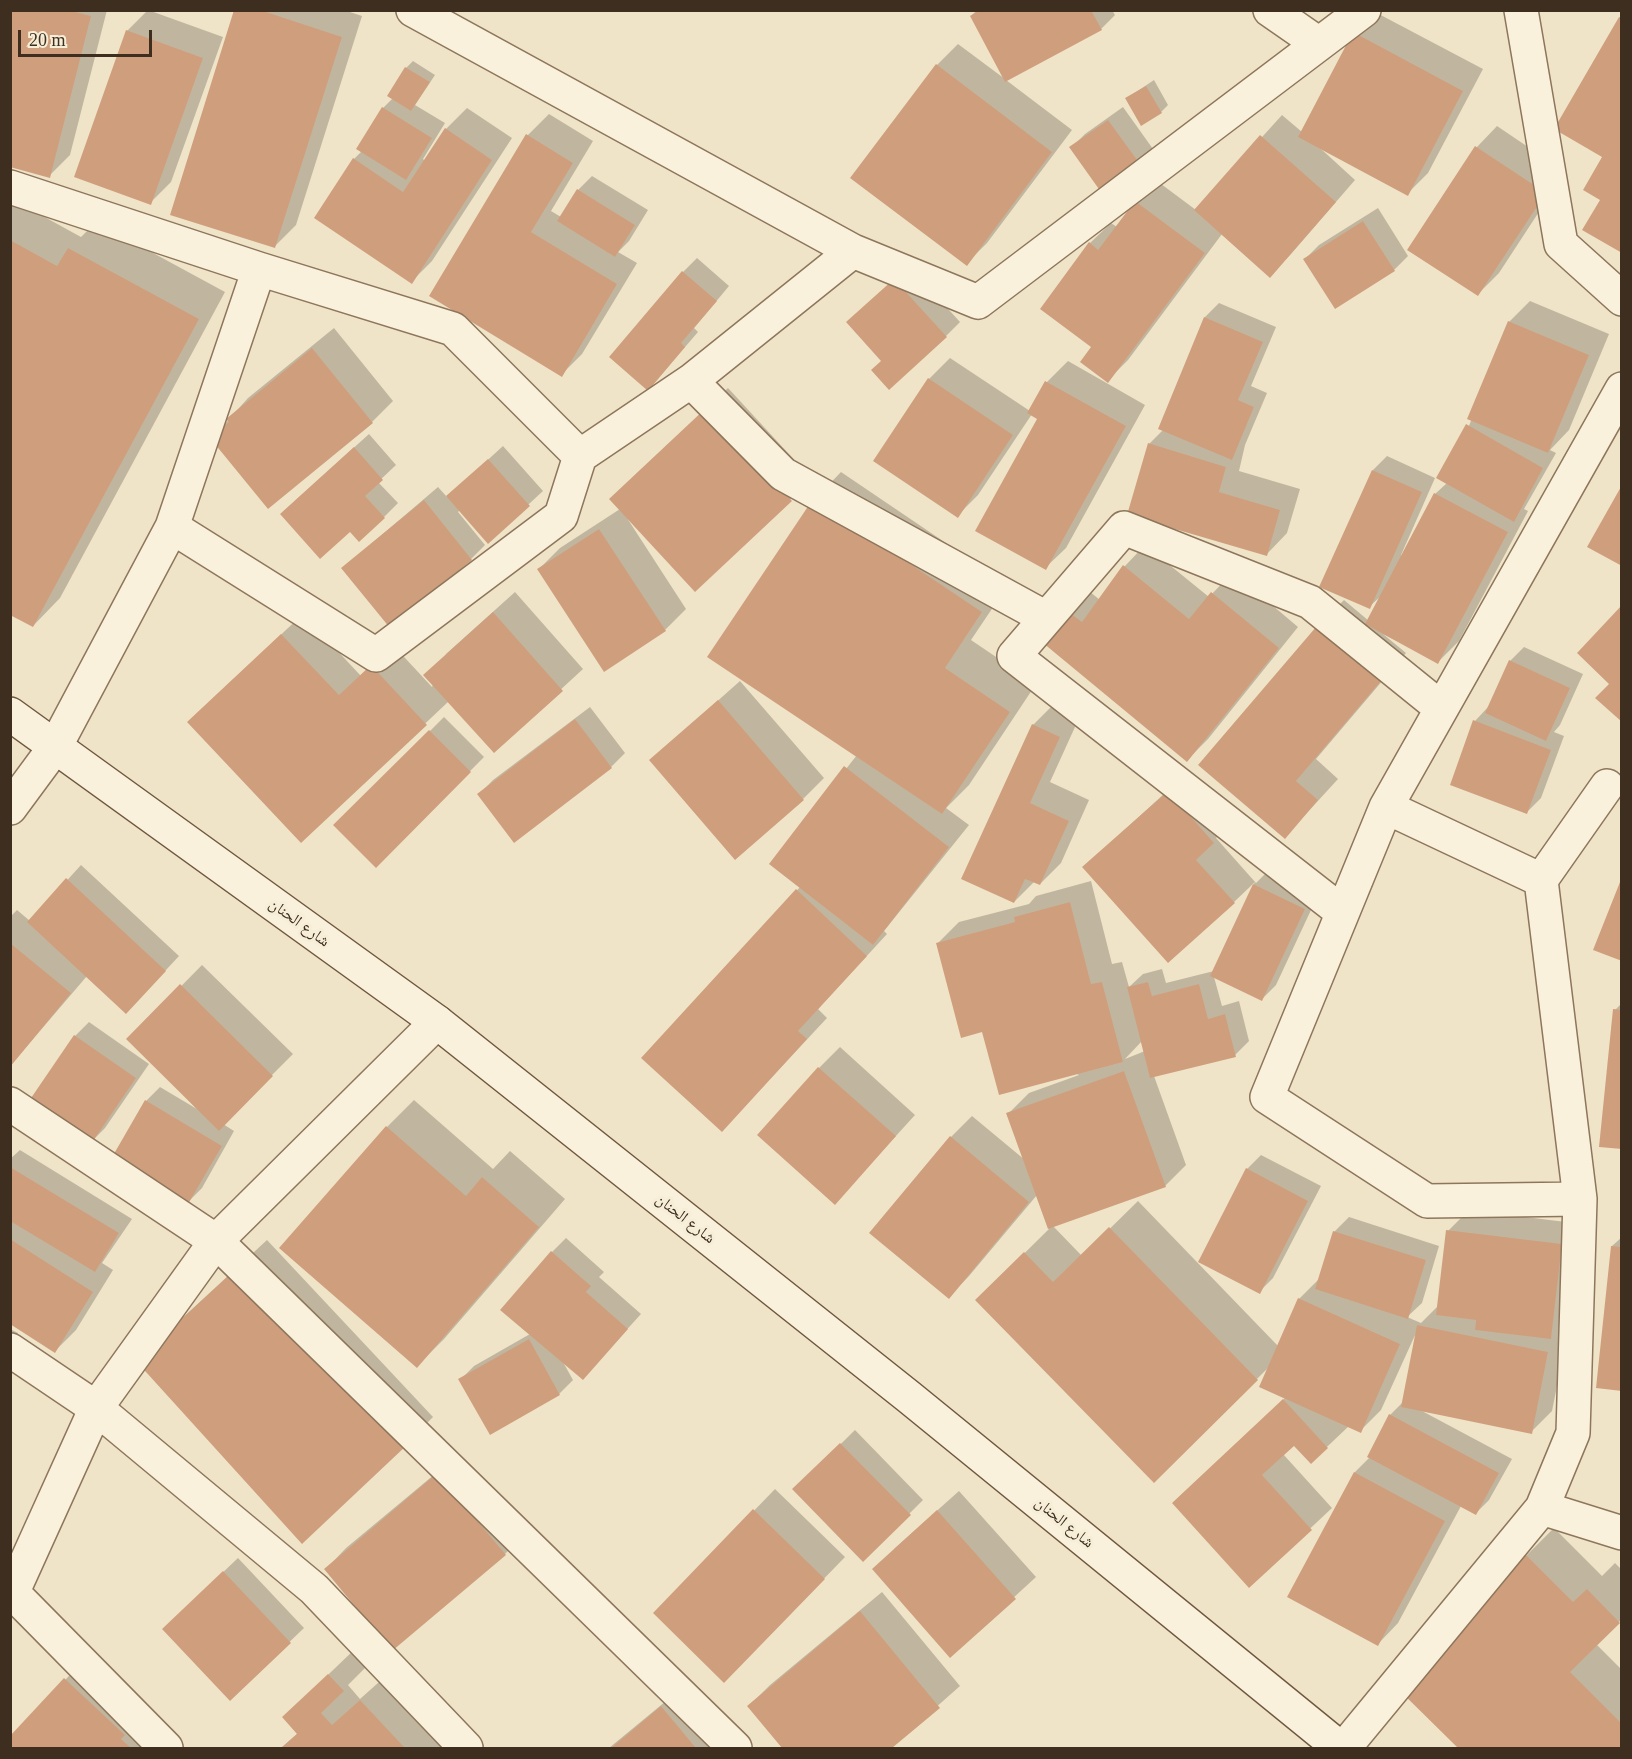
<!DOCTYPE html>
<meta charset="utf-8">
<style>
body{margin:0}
#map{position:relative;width:1632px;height:1759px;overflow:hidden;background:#f0e4c8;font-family:"Times New Roman",serif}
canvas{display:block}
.frame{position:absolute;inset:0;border:12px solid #3d2e20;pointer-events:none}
.scale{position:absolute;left:18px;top:30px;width:134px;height:27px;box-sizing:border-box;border:3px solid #3d2e20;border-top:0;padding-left:8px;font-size:18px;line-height:21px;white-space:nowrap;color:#3d2e20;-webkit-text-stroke:4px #f7eed8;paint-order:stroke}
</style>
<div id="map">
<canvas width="1632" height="1759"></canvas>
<div class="frame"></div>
<div class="scale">20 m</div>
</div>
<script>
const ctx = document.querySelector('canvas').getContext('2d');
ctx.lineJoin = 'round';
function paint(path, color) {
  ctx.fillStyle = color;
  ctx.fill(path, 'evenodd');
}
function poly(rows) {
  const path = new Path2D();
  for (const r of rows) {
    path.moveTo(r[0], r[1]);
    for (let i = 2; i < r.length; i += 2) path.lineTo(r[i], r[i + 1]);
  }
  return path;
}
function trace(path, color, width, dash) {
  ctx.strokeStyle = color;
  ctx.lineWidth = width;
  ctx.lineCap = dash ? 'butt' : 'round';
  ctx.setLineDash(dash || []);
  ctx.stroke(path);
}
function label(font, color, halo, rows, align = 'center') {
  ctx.font = font + ' "Times New Roman","Noto Naskh Arabic",serif';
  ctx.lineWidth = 6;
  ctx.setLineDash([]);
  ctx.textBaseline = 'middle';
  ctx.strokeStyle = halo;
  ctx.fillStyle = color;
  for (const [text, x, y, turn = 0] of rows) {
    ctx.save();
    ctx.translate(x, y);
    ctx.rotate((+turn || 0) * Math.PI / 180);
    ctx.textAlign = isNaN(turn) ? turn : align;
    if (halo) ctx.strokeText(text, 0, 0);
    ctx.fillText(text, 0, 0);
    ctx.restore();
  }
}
paint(poly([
 [10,10,107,10,70,155,49,176],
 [148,10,223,37,171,182,150,203,127,31],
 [235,10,344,10,362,16,296,225,275,246],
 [977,10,1112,10,1115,15,1101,29,1006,80,1072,130,987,243,966,264,852,177,937,65,958,44,1005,79,971,16],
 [1375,12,1483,69,1428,173,1407,194,1320,148,1355,180,1290,255,1269,276,1222,234,1128,360,1107,381,1093,347,1090,243,1111,223,1117,227,1136,202,1157,181,1196,210,1282,115,1302,132,1354,33],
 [413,61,435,75,415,105,445,123,423,159,425,161,446,129,467,108,512,138,432,261,411,282,354,159,362,151,383,108,393,98,406,68],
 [1154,80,1168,105,1161,112,1127,98],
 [1123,107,1153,149,1139,163,1071,148,1085,134],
 [549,114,593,141,551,211,561,217,578,190,592,176,648,210,629,241,618,252,637,263,582,354,561,375,431,296,528,135],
 [1497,126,1565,172,1499,273,1478,294,1409,249,1477,147],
 [10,198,81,237,96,222,225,292,60,598,33,626,10,613],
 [1378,208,1408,256,1394,270,1336,307,1305,259,1319,245],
 [697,258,729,286,694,328,698,332,661,375,683,272],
 [909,266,960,322,946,336,882,361],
 [1530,301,1609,334,1569,430,1550,450,1556,453,1524,509,1528,511,1459,641,1438,662,1383,634,1406,653,1316,759,1338,779,1285,837,1323,621,1344,600,1369,621,1382,595,1369,607,1373,470,1387,456,1435,478,1401,555,1403,556,1435,494,1447,483,1509,322],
 [1219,303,1276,327,1251,386,1267,393,1245,445,1239,471,1300,489,1287,533,1267,554,1149,444,1163,430,1160,428,1205,317],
 [334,328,393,401,372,422,212,438,248,398],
 [950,358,1030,411,1047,382,1068,361,1145,405,1066,548,1045,568,1039,418,1032,414,978,495,957,516,929,379],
 [728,388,812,479,695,589,627,518,686,609,665,630,604,670,539,569,560,548,620,509,632,478],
 [369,434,396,465,378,482,398,503,384,517,350,530,296,500],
 [503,446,543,491,488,542,460,510,458,512,485,545,471,559,343,568,438,487,447,497],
 [841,472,1008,585,971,640,1036,684,969,785,946,808,969,825,884,931,887,934,818,1009,827,1018,742,1109,644,1058,800,887,771,864,857,755,814,500],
 [1145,545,1209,597,1233,572,1298,627,1208,739,1187,760,1063,608,1084,587,1100,600,1125,566],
 [515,592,583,669,494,751,449,701,301,841,210,701,303,614,361,676,393,645,432,687,446,654],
 [1524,647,1583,674,1560,725,1554,732,1564,736,1541,798,1527,812,1475,721,1489,706,1510,661],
 [740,681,824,778,803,799,651,760],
 [1054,704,1080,716,1050,782,1089,800,1061,863,1040,884,1035,881,1014,902,1033,725],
 [590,707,625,753,611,767,479,794,493,780],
 [444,717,484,757,376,866,336,825],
 [1189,771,1234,821,1216,838,1256,883,1268,871,1318,895,1276,985,1262,999,1214,977,1222,1006,1239,1001,1249,1041,1235,1055,1154,1076,1186,1165,1165,1186,1053,1226,1082,1256,1138,1201,1278,1346,1299,1299,1320,1278,1334,1232,1349,1217,1439,1246,1422,1303,1407,1317,1421,1323,1439,1305,1448,1231,1469,1210,1582,1224,1571,1316,1558,1329,1568,1331,1552,1411,1531,1432,1422,1411,1512,1459,1489,1500,1475,1514,1461,1506,1398,1623,1378,1644,1289,1596,1355,1472,1370,1457,1390,1415,1404,1401,1416,1333,1381,1410,1360,1431,1349,1426,1311,1462,1294,1443,1283,1454,1332,1508,1249,1586,1174,1503,1286,1397,1269,1367,1154,1481,977,1300,1049,1229,1037,1195,969,1276,949,1297,871,1233,951,1137,972,1116,1025,1160,1008,1114,1029,1093,1079,1075,983,1030,938,943,959,922,1029,904,1036,896,1091,881,1112,964,1122,962,1129,987,1143,974,1162,969,1166,983,1214,971,1255,882,1234,902,1084,867],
 [1142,1041,1145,1051,1125,1059],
 [81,865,179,956,140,998,87,976,10,1066,10,917,17,910,30,921],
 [202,965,293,1054,223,1124,234,1131,202,1188,188,1202,146,1101,160,1087,197,1109,129,1039],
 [1622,1003,1622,1148,1615,1010],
 [89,1022,149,1064,105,1128,91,1142,75,1036],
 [840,1047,915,1115,835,1203,819,1068],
 [414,1100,493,1169,510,1151,565,1199,444,1339,417,1366,387,1127],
 [20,1150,132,1219,102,1263,113,1270,76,1330,55,1351,10,1323,10,1159],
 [1261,1155,1321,1186,1273,1278,1259,1292,1247,1169],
 [1622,1237,1622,1389,1612,1246],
 [566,1238,604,1272,599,1277,641,1314,583,1378,563,1362,573,1380,559,1394,460,1380,474,1366,530,1334,552,1252],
 [267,1240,433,1417,406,1444,165,1334],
 [10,1329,18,1333,10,1345],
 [855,1430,923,1500,863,1560,795,1489],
 [459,1454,526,1533,505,1554,392,1649,326,1569,346,1548],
 [775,1489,845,1557,745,1660,655,1613],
 [959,1491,1036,1577,950,1656,894,1549],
 [1554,1528,1602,1576,1615,1563,1622,1570,1622,1619,1596,1644,1622,1670,1622,1748,1460,1748,1396,1685],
 [238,1558,304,1628,230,1699,178,1615],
 [882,1592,960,1686,890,1748,784,1748,749,1706,770,1685],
 [356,1648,370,1663,348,1685,360,1699,388,1674,457,1748,281,1748,298,1733,284,1717],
 [86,1658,174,1748,10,1748,10,1738],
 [683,1687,734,1748,609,1748]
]), '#0003');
paint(poly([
 [10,10,68,10,91,16,50,178,10,167],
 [234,10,260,10,342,37,275,248,170,215],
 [980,10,1091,10,1102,30,1005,82,970,16],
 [1619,17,1622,18,1622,253,1582,230,1600,200,1583,190,1602,157,1554,129],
 [126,30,203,58,151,205,74,177],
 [1353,32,1463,91,1408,196,1298,137],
 [936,64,1052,152,967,266,850,178],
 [405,67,430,82,411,111,387,96],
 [1146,86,1162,113,1141,126,1125,98],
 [382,107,432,138,406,180,356,149],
 [1108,120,1140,164,1101,192,1069,147],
 [445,128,492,160,412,284,314,218,353,158,403,192],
 [526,134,573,163,531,232,617,284,562,377,429,296],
 [1260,135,1336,202,1270,278,1194,210],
 [1475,146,1546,193,1478,296,1407,250],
 [577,189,635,225,615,257,557,221],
 [1135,201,1205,253,1108,383,1080,362,1091,347,1040,309,1089,242,1098,250],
 [1363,221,1395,271,1335,309,1303,259],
 [10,240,57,266,68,248,199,319,33,627,10,615],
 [682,271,717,301,681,343,685,347,648,391,609,357],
 [894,279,947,337,889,390,871,370,881,361,846,322],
 [1204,317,1263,342,1238,400,1254,407,1232,460,1158,429],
 [1508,321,1589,355,1548,453,1467,419],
 [312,348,373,423,268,509,210,438,229,422,226,419],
 [928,378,1013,435,958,518,873,461],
 [1045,381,1126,426,1046,570,975,531,1037,419,1027,413],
 [706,408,792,501,695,592,609,499],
 [1466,424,1543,468,1514,522,1436,478],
 [1148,443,1226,467,1219,492,1280,510,1267,556,1127,515],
 [354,447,383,480,365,496,385,518,359,542,350,532,320,559,280,514],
 [488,459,530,506,488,544,446,496],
 [1372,470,1422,492,1370,609,1319,587],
 [1622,485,1622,566,1587,547],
 [1434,493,1508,532,1438,664,1365,624],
 [813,499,982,612,945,668,1010,712,942,814,707,657],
 [424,500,472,560,390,628,341,568],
 [599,529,666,631,604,672,537,569],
 [1123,565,1189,619,1211,592,1279,648,1187,762,1037,638,1062,607,1082,622],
 [1622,605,1622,722,1595,698,1609,684,1577,653],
 [493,612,563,691,494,753,423,675],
 [1322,620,1386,675,1296,781,1318,800,1285,839,1198,765],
 [281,634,339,695,371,665,427,725,301,843,187,722],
 [1509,660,1570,688,1546,741,1485,713],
 [718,700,804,800,735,860,649,760],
 [575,719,612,768,514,843,477,794],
 [1473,720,1551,750,1527,814,1450,785],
 [1032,724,1060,737,1030,803,1069,821,1040,885,1025,879,1014,903,961,879],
 [429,730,471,772,376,868,333,825],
 [844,766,949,847,873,945,769,864],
 [1168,791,1214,843,1196,860,1235,903,1168,963,1082,867],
 [1622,877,1622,961,1593,950],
 [66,878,166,971,126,1014,27,922],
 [1253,884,1305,909,1262,1001,1210,976],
 [796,889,867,956,798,1031,807,1039,722,1132,641,1058],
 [1070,902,1091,984,1102,982,1123,1062,999,1095,982,1032,961,1038,936,943,1015,922,1014,917],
 [10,943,71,993,10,1067],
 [1148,982,1152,996,1199,984,1208,1019,1225,1014,1236,1057,1150,1078,1127,987],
 [180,984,273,1076,219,1131,126,1039],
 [1613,1009,1622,1010,1622,1149,1599,1147],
 [74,1035,136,1078,91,1144,29,1101],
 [818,1067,896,1136,835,1205,757,1135],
 [1124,1071,1166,1187,1048,1229,1006,1113],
 [145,1100,222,1146,188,1204,111,1159],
 [386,1126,466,1196,482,1177,539,1227,417,1368,279,1248],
 [950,1136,1029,1202,949,1299,869,1233],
 [10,1167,119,1233,95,1272,10,1221],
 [1246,1168,1308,1201,1260,1294,1198,1262],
 [1109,1227,1258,1380,1154,1483,975,1300,1024,1252,1053,1282],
 [1446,1230,1562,1244,1551,1339,1475,1330,1476,1320,1436,1315],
 [1333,1231,1426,1260,1408,1319,1315,1289],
 [10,1239,93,1292,55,1353,10,1324],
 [1611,1246,1622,1247,1622,1391,1596,1388],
 [551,1251,591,1286,586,1292,628,1329,583,1380,500,1310],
 [239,1266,407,1445,302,1544,136,1361],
 [1298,1298,1400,1344,1361,1433,1259,1387],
 [1417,1325,1548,1352,1532,1434,1401,1407],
 [529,1339,560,1395,490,1435,458,1379],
 [1283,1399,1328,1448,1311,1464,1294,1446,1262,1475,1312,1530,1249,1588,1172,1503],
 [1389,1414,1499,1473,1476,1515,1367,1457],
 [840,1443,911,1515,863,1562,792,1489],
 [1354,1472,1445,1521,1378,1646,1287,1597],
 [437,1473,506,1555,392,1651,324,1569],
 [753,1509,825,1579,724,1683,653,1613],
 [937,1510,1016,1599,950,1658,872,1569],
 [1525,1554,1573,1602,1587,1589,1620,1623,1570,1672,1622,1724,1622,1748,1458,1748,1394,1685],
 [223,1571,291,1643,230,1701,162,1629],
 [860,1611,940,1708,892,1748,782,1748,747,1706],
 [328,1674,344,1691,321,1713,332,1725,360,1700,405,1748,281,1748,297,1734,282,1717],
 [64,1678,125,1735,121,1739,131,1748,10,1748,10,1736],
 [661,1706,696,1748,611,1748]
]), '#cf9f7d');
const minor = poly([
 [413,10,853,251,978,302,1364,10],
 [1270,10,1319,44],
 [1521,10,1561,244,1622,299],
 [10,187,259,269,453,329,580,456],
 [691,381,783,474,1046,618],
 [172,527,376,655,561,516,580,456,691,381,853,251],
 [1386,807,1541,880],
 [10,808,55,747,172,527,259,269],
 [1342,912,1014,656,1124,528,1310,602,1441,708],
 [10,1104,216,1241,735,1748],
 [1580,1199,1427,1201,1267,1097,1386,807,1622,389],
 [10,1350,96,1408,314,1589,466,1748],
 [1542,1508,1622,1533],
 [13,1593,166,1748],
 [10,1598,96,1408,216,1241,437,1022],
 [1344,1748,1542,1508,1573,1433,1580,1199,1541,880,1607,786]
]);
const secondary = poly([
 [10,714,437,1022,909,1397,1340,1748]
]);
trace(minor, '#8d765c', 36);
trace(secondary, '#6f573f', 36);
trace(minor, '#faf1dc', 33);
trace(secondary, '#faf1dc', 33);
label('16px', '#3d2e20', '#f7eed8', [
 ["شارع الحنان",299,923,36],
 ["شارع الحنان",685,1219,38],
 ["شارع الحنان",1064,1523,39]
]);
</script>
